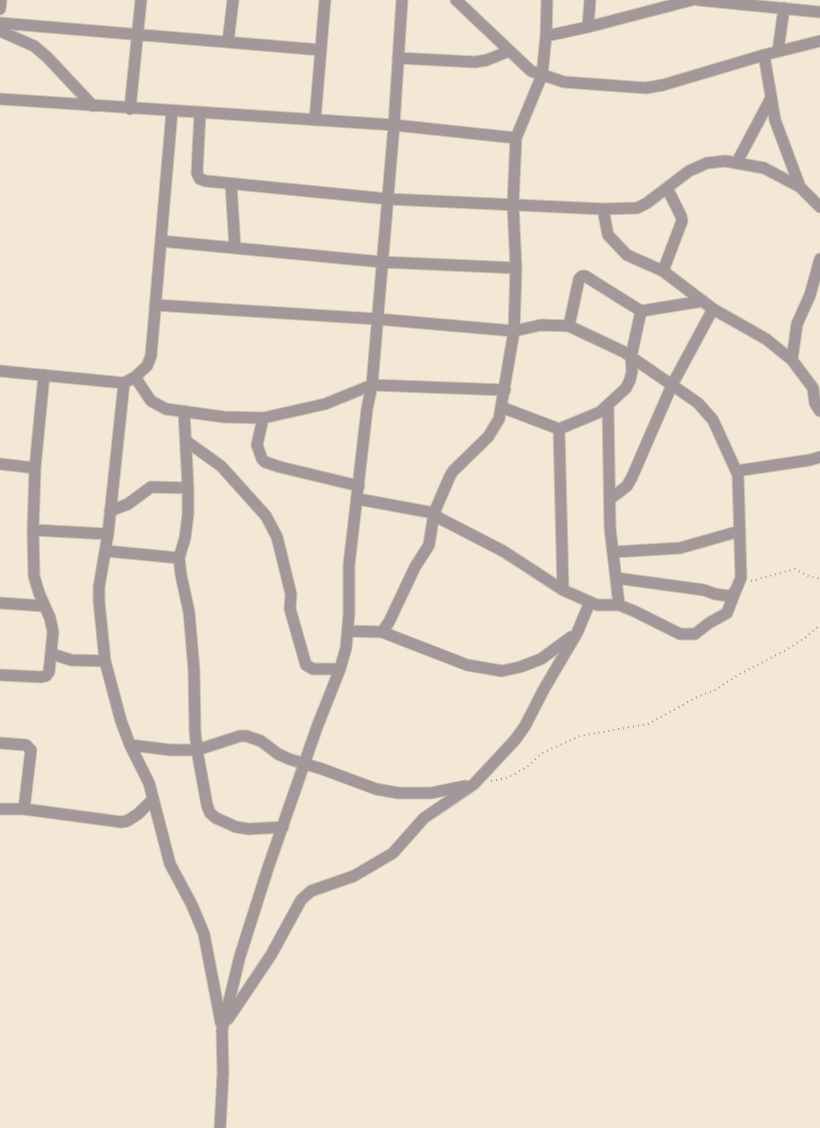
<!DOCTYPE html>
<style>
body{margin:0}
canvas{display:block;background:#f5e7d6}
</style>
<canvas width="820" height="1128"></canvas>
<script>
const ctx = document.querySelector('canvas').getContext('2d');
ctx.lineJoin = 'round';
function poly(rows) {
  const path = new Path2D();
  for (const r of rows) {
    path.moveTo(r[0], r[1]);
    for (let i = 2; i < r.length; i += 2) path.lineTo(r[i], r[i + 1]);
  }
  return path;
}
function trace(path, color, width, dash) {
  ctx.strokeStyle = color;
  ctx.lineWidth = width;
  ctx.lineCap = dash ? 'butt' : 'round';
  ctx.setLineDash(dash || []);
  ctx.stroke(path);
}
const street = poly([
 [456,0,531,71,564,82,646,88,663,85,764,55,820,41],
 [698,0,820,12],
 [0,9,1,0],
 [0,23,321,50],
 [588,27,590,0],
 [0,31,34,46,47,57,93,106],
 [546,36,588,27,692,0],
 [228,42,233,0],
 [778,51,784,8],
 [764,55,775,120,800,187],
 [398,58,475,62,487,60,509,51],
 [0,99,394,125,516,138],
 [130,109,141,0],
 [200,113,197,173,200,179,206,181,388,199,603,209,637,208,647,203,689,171,707,163,725,161,764,168,800,187,820,207],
 [315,120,325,0],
 [737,162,771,98],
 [231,184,235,248],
 [603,209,608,235,627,255,663,271,713,309,766,339,792,360,813,388,815,403,820,411],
 [161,241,382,262,516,268],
 [663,271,682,221,681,216,667,188],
 [155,305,377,319,514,331,541,325,569,326,624,352,698,403,713,420,738,475,741,578,735,592,729,596,715,594,704,590,616,578],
 [569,326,579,279,582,276,585,276,641,311,703,301],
 [792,360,797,324,810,295,820,259],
 [0,371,124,383,135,377,147,366,151,356,172,111],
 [135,377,151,401,166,409,224,417,263,418,325,404,372,385,505,390],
 [124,383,108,534,99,587,99,601,105,661,121,721,130,745,149,783,170,864,192,905,204,934,221,1023],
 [608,406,610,528,619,605],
 [501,407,559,429,600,412,626,388,630,380,632,371,631,357,641,311],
 [184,411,188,488,188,514,185,538,179,558,181,575,189,612,194,670,195,731,197,750,207,805,210,813,216,818,236,827,249,829,283,827],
 [263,418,257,445,262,459,265,462,280,467,359,486],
 [559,429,563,590],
 [186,441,221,466,266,516,277,537,291,594,290,609,306,665,313,669,340,669],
 [0,464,35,468],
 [736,471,810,460,820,457],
 [358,499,434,513,439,518,503,551,563,590,597,605,619,605,634,611,680,634,695,634,709,623,727,613,735,592],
 [610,499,627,486,632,477,672,385,713,309],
 [110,511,128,504,151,487,188,488],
 [33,530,108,534],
 [106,551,179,558],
 [613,552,680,548,740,531],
 [0,603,44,606],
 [348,631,382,632,389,622,415,567,429,545,434,513,450,476,453,471,488,437,499,419,514,331,516,268,513,204,516,138,542,75,546,36,547,0],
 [382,632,467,665,502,671,520,667,541,659,571,637],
 [52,654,71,660,105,661],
 [0,675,41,677,46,676,49,672,53,632,50,618,39,593,34,576,33,530,35,468,44,375],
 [0,743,26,745,31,750,24,809],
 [130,745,171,750,197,750,240,736,246,736,261,741,278,754,289,759,322,769,376,789,398,793,431,793,465,786],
 [0,809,24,809,121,822,127,821,138,814,153,799],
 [228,1019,271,955,301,900,311,891,354,876,393,853,424,818,474,784,515,740,525,726,544,689,577,633,590,602],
 [220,1128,223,1073,222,1030,240,956,268,868,317,727,340,669,346,648,349,614,349,565,367,409,372,385,394,125,402,0]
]);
trace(street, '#cfc2b3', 13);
trace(poly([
 [751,581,795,569,808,576,820,579],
 [491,781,507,778,527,767,542,753,580,736,648,724,663,716,695,698,717,689,738,675,786,650,805,638,820,625]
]), '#9d9387', 2, [1, 4]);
trace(street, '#a29799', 11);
</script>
